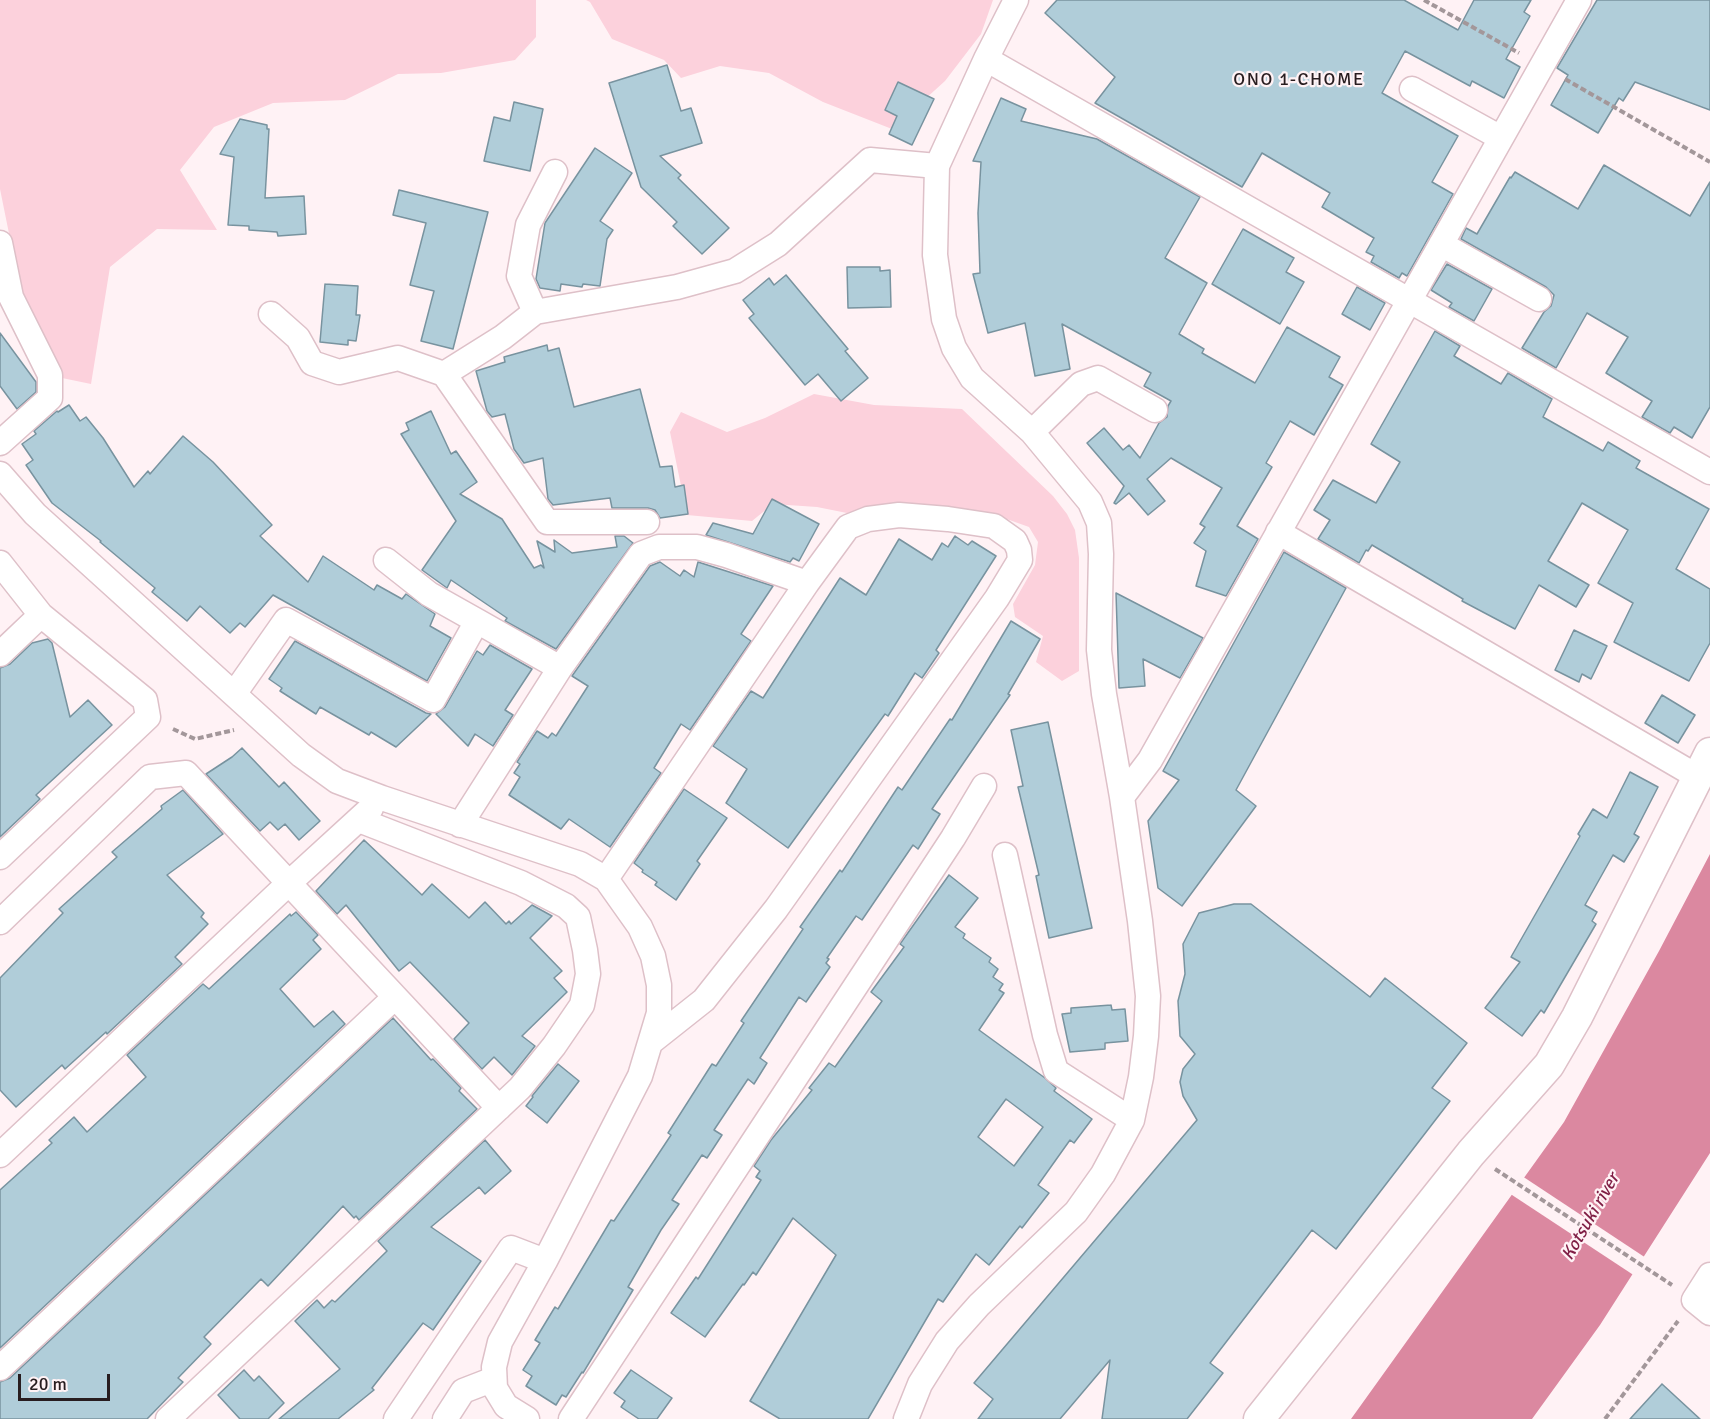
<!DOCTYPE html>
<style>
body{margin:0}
#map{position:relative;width:1710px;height:1419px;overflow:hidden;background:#fff2f5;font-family:Signika,sans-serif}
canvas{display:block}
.scale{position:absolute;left:18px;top:1374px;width:92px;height:27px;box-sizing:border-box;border:3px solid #281d20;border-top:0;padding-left:8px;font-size:18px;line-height:21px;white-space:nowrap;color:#281d20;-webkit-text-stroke:4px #fff2f5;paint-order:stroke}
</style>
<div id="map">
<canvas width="1710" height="1419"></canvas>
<div class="scale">20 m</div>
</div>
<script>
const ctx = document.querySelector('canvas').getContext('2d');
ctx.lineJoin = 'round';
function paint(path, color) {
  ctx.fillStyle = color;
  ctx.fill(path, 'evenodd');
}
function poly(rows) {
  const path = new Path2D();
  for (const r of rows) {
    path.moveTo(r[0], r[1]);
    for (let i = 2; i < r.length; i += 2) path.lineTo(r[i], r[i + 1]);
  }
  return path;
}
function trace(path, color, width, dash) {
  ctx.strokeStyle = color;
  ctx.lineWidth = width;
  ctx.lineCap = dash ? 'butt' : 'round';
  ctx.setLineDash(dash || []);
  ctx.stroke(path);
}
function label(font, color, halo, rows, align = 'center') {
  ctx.font = font + ' Signika,sans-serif';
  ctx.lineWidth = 4.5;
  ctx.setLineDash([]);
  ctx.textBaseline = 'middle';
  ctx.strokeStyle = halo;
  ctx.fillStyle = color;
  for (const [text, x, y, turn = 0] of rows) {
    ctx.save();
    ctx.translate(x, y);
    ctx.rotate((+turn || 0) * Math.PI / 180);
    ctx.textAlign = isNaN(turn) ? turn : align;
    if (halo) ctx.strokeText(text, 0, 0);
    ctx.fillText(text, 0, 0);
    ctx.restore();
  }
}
paint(poly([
 [0,0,536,0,536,37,515,60,441,73,398,74,345,100,273,103,214,127,180,170,217,230,157,229,110,267,91,384,62,378,22,298,0,189],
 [586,0,993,0,981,34,945,81,892,129,823,102,769,73,720,66,681,78,664,60,612,39,590,2],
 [814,394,874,405,962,409,1053,496,1067,514,1075,530,1079,558,1079,671,1062,681,1036,662,1043,636,1015,617,1013,604,1035,565,1038,542,1029,527,1001,517,893,508,847,513,817,507,773,504,752,521,687,515,670,432,681,412,727,432,765,418]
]), '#fcd1dc');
paint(poly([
 [1710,854,1710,1153,1600,1325,1532,1419,1351,1419,1564,1122,1659,951]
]), '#db88a0');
paint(poly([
 [1522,1176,1646,1258,1635,1276,1509,1193]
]), '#fff2f5');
const building = poly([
 [1057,0,1404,0,1458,30,1474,0,1531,0,1524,12,1530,16,1506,59,1520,67,1504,98,1472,81,1470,86,1405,51,1382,93,1458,136,1432,182,1453,194,1407,276,1402,273,1399,278,1371,262,1374,256,1366,252,1374,238,1322,207,1330,193,1262,153,1242,187,1095,103,1115,77,1045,13,1057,0],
 [1597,0,1710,0,1710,110,1635,82,1623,101,1619,98,1598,133,1551,105,1568,75,1557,68,1597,0],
 [667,65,681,111,691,108,702,143,660,156,681,175,678,178,729,228,702,254,673,226,677,222,641,187,609,83,667,65],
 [898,82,934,99,912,145,889,134,897,116,885,110,898,82],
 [1001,98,1026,109,1021,121,1097,139,1200,197,1165,258,1207,283,1179,334,1204,349,1202,353,1255,383,1287,327,1340,357,1329,377,1343,385,1314,435,1290,421,1266,463,1272,467,1237,526,1258,539,1226,596,1196,586,1206,551,1194,543,1205,527,1200,524,1222,488,1171,458,1147,479,1165,501,1148,515,1129,493,1116,504,1114,503,1124,486,1087,443,1104,428,1123,450,1129,445,1140,458,1159,423,1167,417,1168,406,1171,401,1144,386,1151,373,1062,324,1070,369,1035,376,1025,323,988,333,973,274,980,273,978,213,981,162,973,161,1001,98],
 [514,102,543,109,530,171,484,161,494,117,510,121,514,102],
 [240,119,267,125,267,129,269,129,265,198,304,196,306,234,278,236,277,232,249,230,249,226,228,225,234,157,220,154,240,119],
 [595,148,632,173,600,221,613,230,607,239,600,286,583,284,582,287,561,284,560,291,540,288,536,279,545,223,595,148],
 [1604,165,1690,216,1710,182,1710,407,1692,438,1674,427,1670,433,1642,417,1652,401,1606,373,1628,337,1587,313,1556,368,1522,348,1544,312,1551,306,1554,295,1546,287,1461,239,1466,228,1477,234,1510,177,1511,178,1515,172,1578,209,1604,165],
 [399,190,488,212,453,349,421,341,434,291,410,285,426,223,393,215,399,190],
 [1243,229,1294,258,1286,272,1304,282,1280,324,1212,284,1243,229],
 [1447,264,1492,289,1474,321,1449,307,1452,303,1431,290,1447,264],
 [847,267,880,267,880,271,890,270,891,307,848,308,847,267],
 [786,275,848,349,845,351,868,378,841,401,818,374,805,385,749,318,754,314,743,300,769,278,774,285,786,275],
 [325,284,358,286,356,315,360,315,356,341,348,340,348,345,320,342,325,284],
 [1357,287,1385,303,1370,330,1342,314,1357,287],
 [1435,331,1460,346,1454,356,1501,384,1508,373,1552,399,1543,417,1603,451,1608,442,1640,461,1636,468,1709,509,1676,569,1710,589,1710,643,1689,681,1614,642,1633,603,1598,583,1628,530,1582,503,1548,561,1589,585,1576,607,1539,585,1515,629,1462,601,1463,599,1372,545,1368,551,1366,550,1359,563,1318,539,1330,520,1314,510,1333,480,1376,503,1400,462,1371,444,1435,331],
 [0,333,36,382,36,392,17,409,0,386,0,333],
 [547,345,548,351,559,348,574,407,640,389,660,467,672,466,675,487,684,485,688,514,660,518,655,510,648,508,612,508,610,498,553,505,548,499,543,458,524,463,514,449,505,414,492,417,487,411,476,371,505,362,504,357,547,345],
 [69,405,80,421,86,417,103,438,134,487,148,471,150,474,183,436,213,462,272,525,260,536,308,582,323,556,374,590,377,585,402,599,406,594,435,614,430,626,451,638,427,681,273,595,245,627,240,623,230,633,200,606,187,621,152,592,155,588,100,542,101,541,52,503,26,465,33,460,22,444,36,434,34,431,57,411,58,412,69,405],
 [431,411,451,454,456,451,477,482,460,494,502,519,534,568,541,565,544,568,537,541,555,552,554,540,572,553,617,547,615,536,624,536,633,543,556,649,505,621,507,618,451,580,447,588,422,570,456,521,401,434,409,430,406,423,431,411],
 [772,499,819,524,799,561,793,558,790,562,706,535,713,523,753,534,772,499],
 [955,536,968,545,972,541,996,556,936,650,939,653,922,678,915,673,888,716,885,714,788,848,726,803,747,769,713,746,751,691,763,698,840,578,866,595,899,539,932,560,942,543,948,547,955,536],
 [1284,552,1346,588,1236,790,1256,806,1182,906,1158,888,1148,821,1179,780,1163,771,1284,552],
 [660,562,680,576,684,570,694,577,698,562,773,586,741,634,751,641,690,730,681,724,654,768,661,773,610,847,569,819,561,829,509,795,520,777,514,773,520,764,517,762,537,731,548,738,552,733,556,736,588,686,572,676,650,566,660,562],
 [1116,593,1203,638,1180,678,1143,659,1145,686,1119,688,1116,593],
 [1011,621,1040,639,1008,694,1010,695,932,809,940,814,918,849,913,845,862,920,856,916,827,958,829,959,826,963,830,967,806,1002,799,997,760,1058,767,1063,754,1084,748,1079,714,1130,722,1135,707,1158,702,1155,672,1200,679,1204,661,1230,628,1287,633,1290,583,1373,582,1372,566,1397,562,1395,556,1405,526,1386,532,1376,523,1370,540,1343,535,1340,555,1307,558,1309,611,1220,614,1221,671,1135,668,1133,712,1064,716,1066,744,1023,741,1021,803,929,800,927,840,870,842,872,898,787,902,790,950,719,952,720,1011,621],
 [1574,630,1607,646,1591,679,1582,674,1579,682,1555,670,1574,630],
 [48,639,52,643,70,717,88,700,112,725,36,795,40,799,0,837,0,668,10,664,32,643,48,639],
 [295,641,426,713,431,714,396,747,371,732,369,735,320,707,316,714,280,691,282,688,269,679,295,641],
 [490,645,532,669,505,710,513,715,493,746,475,734,468,746,436,714,445,707,477,651,483,655,490,645],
 [1662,695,1695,715,1678,743,1645,723,1662,695],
 [1048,722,1092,928,1049,938,1036,876,1039,875,1018,787,1023,786,1011,730,1048,722],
 [242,748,279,787,284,782,320,821,299,840,285,824,278,830,270,822,260,831,206,774,232,757,242,748],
 [1630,772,1658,787,1634,834,1639,837,1624,862,1613,855,1585,905,1597,912,1592,921,1596,924,1544,1013,1541,1010,1522,1036,1485,1008,1520,962,1511,957,1580,836,1578,834,1593,809,1607,818,1630,772],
 [684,789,727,818,697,861,700,864,676,900,655,885,657,882,642,872,643,870,634,863,684,789],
 [183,790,223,834,167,875,204,913,201,917,208,924,175,957,182,964,107,1034,106,1032,65,1069,62,1065,16,1107,0,1090,0,978,63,913,59,909,117,857,112,852,162,809,161,806,183,790],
 [364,840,422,895,432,884,469,918,485,902,506,924,509,921,511,924,532,905,552,916,530,938,562,971,554,978,567,992,522,1036,535,1046,512,1075,494,1057,482,1069,454,1039,469,1023,410,962,399,971,346,905,337,914,316,891,364,840],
 [949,875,978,898,955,927,965,934,963,938,991,958,989,962,998,969,993,977,1003,984,999,990,1004,993,979,1030,1045,1078,1056,1088,1054,1091,1092,1119,1074,1143,1070,1140,1038,1185,1049,1193,1022,1228,1020,1226,989,1265,976,1254,943,1302,938,1299,868,1419,780,1419,750,1401,836,1255,793,1218,756,1275,753,1272,744,1285,743,1284,705,1337,671,1313,696,1277,698,1279,761,1180,756,1177,760,1171,754,1166,771,1140,812,1090,809,1088,829,1063,835,1067,882,1001,871,992,904,947,900,944,949,875],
 [1006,1099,1043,1127,1014,1166,978,1137,1006,1099],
 [1234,904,1251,904,1370,997,1385,978,1467,1043,1432,1088,1450,1101,1336,1249,1312,1230,1210,1363,1223,1373,1187,1419,1102,1419,1110,1360,1060,1419,978,1419,993,1399,974,1383,1197,1120,1183,1096,1180,1082,1183,1069,1195,1054,1180,1036,1178,1001,1185,974,1183,944,1199,913,1234,904],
 [296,912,318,935,313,940,321,949,280,989,314,1027,333,1011,345,1024,0,1348,0,1190,52,1143,49,1140,74,1117,87,1132,146,1077,127,1055,203,984,209,989,290,914,291,916,296,912],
 [1111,1005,1112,1010,1125,1009,1128,1041,1105,1043,1105,1049,1070,1052,1062,1014,1071,1013,1071,1008,1111,1005],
 [393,1018,431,1060,433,1059,461,1088,459,1091,477,1109,359,1220,356,1216,354,1218,343,1206,268,1286,261,1279,204,1337,211,1344,178,1378,183,1382,147,1419,0,1419,0,1382,10,1378,393,1018],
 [558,1064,579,1081,547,1123,526,1106,533,1097,532,1096,558,1064],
 [485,1140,511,1171,485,1194,479,1187,431,1227,481,1261,433,1330,423,1323,372,1388,374,1390,338,1419,279,1419,340,1369,295,1321,317,1300,324,1308,332,1300,335,1302,387,1251,378,1241,485,1140],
 [244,1370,254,1381,259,1376,284,1403,268,1419,240,1419,218,1395,244,1370],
 [631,1370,672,1398,657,1419,639,1419,621,1407,625,1401,614,1393,631,1370],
 [1662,1384,1700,1419,1630,1419,1662,1384]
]);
paint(building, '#b0cdd9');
trace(building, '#78939f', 1.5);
const minor = poly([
 [986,59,1710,472],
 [1412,89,1501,138],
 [0,243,11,297,50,375,50,398,0,443],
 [1441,244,1539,299],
 [535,312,519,276,528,225,555,172],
 [271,314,298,338,312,363,339,372,398,358,444,374,503,337,535,312,677,287,735,271,778,244,870,160,937,166],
 [444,374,547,522,647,522],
 [1032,432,1081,384,1098,378,1155,410],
 [0,474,35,514,301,755,337,781,382,798,580,864,606,879,640,927,653,956,659,985,659,1013,640,1076,545,1261,500,1342,494,1367,495,1388,506,1406,527,1419],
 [1278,532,1698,777],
 [386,560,429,594,477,621],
 [0,563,41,615,145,700,148,717,0,857],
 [0,654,41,615],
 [234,694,286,620,433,700,477,621,560,668],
 [1122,797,1150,760,1579,0],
 [460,825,560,668,641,554,659,547,697,547,726,555,807,583],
 [1005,855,1045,1035,1056,1071,1132,1120],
 [606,879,807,583,848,527,868,519,899,515,948,519,994,526,1015,541,1019,550,1020,560,997,598,776,909,704,1000,651,1042],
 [0,922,150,777,186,773,499,1108],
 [0,1155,289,883,371,808],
 [1710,1275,1694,1300,1710,1313],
 [0,1368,395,997],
 [168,1419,520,1088,554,1046,582,1005,588,974,585,950,578,917,566,906,521,883,359,820],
 [396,1419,511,1248,545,1261],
 [445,1419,463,1391,494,1379],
 [571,1419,953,838,984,786],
 [906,1419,920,1384,947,1341,979,1305,1076,1212,1103,1174,1132,1120,1141,1077,1146,1036,1148,996,1140,921,1122,797,1104,694,1099,650,1101,554,1099,523,1090,502,1032,432,972,378,954,348,944,319,935,255,937,166,986,59,1016,0]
]);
const tertiary = poly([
 [1259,1419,1471,1153,1549,1065,1577,1017,1710,753]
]);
trace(minor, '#dec0c8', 27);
trace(tertiary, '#dec0c8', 33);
trace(poly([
 [1424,0,1519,53],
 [1565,79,1710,162],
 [173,729,195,739,234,730],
 [1495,1169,1672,1285],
 [1605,1419,1678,1321]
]), '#a3979a', 4, [6, 3]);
trace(minor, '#fff', 24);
trace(tertiary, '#fff', 30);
ctx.letterSpacing = '1.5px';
label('18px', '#281d20', '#fff2f5', [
 ["ONO 1-CHOME",1299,80]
]);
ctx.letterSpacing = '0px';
label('italic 18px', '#7f1d44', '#fff2f5', [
 ["Kotsuki river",1591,1217,-60]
]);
</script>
